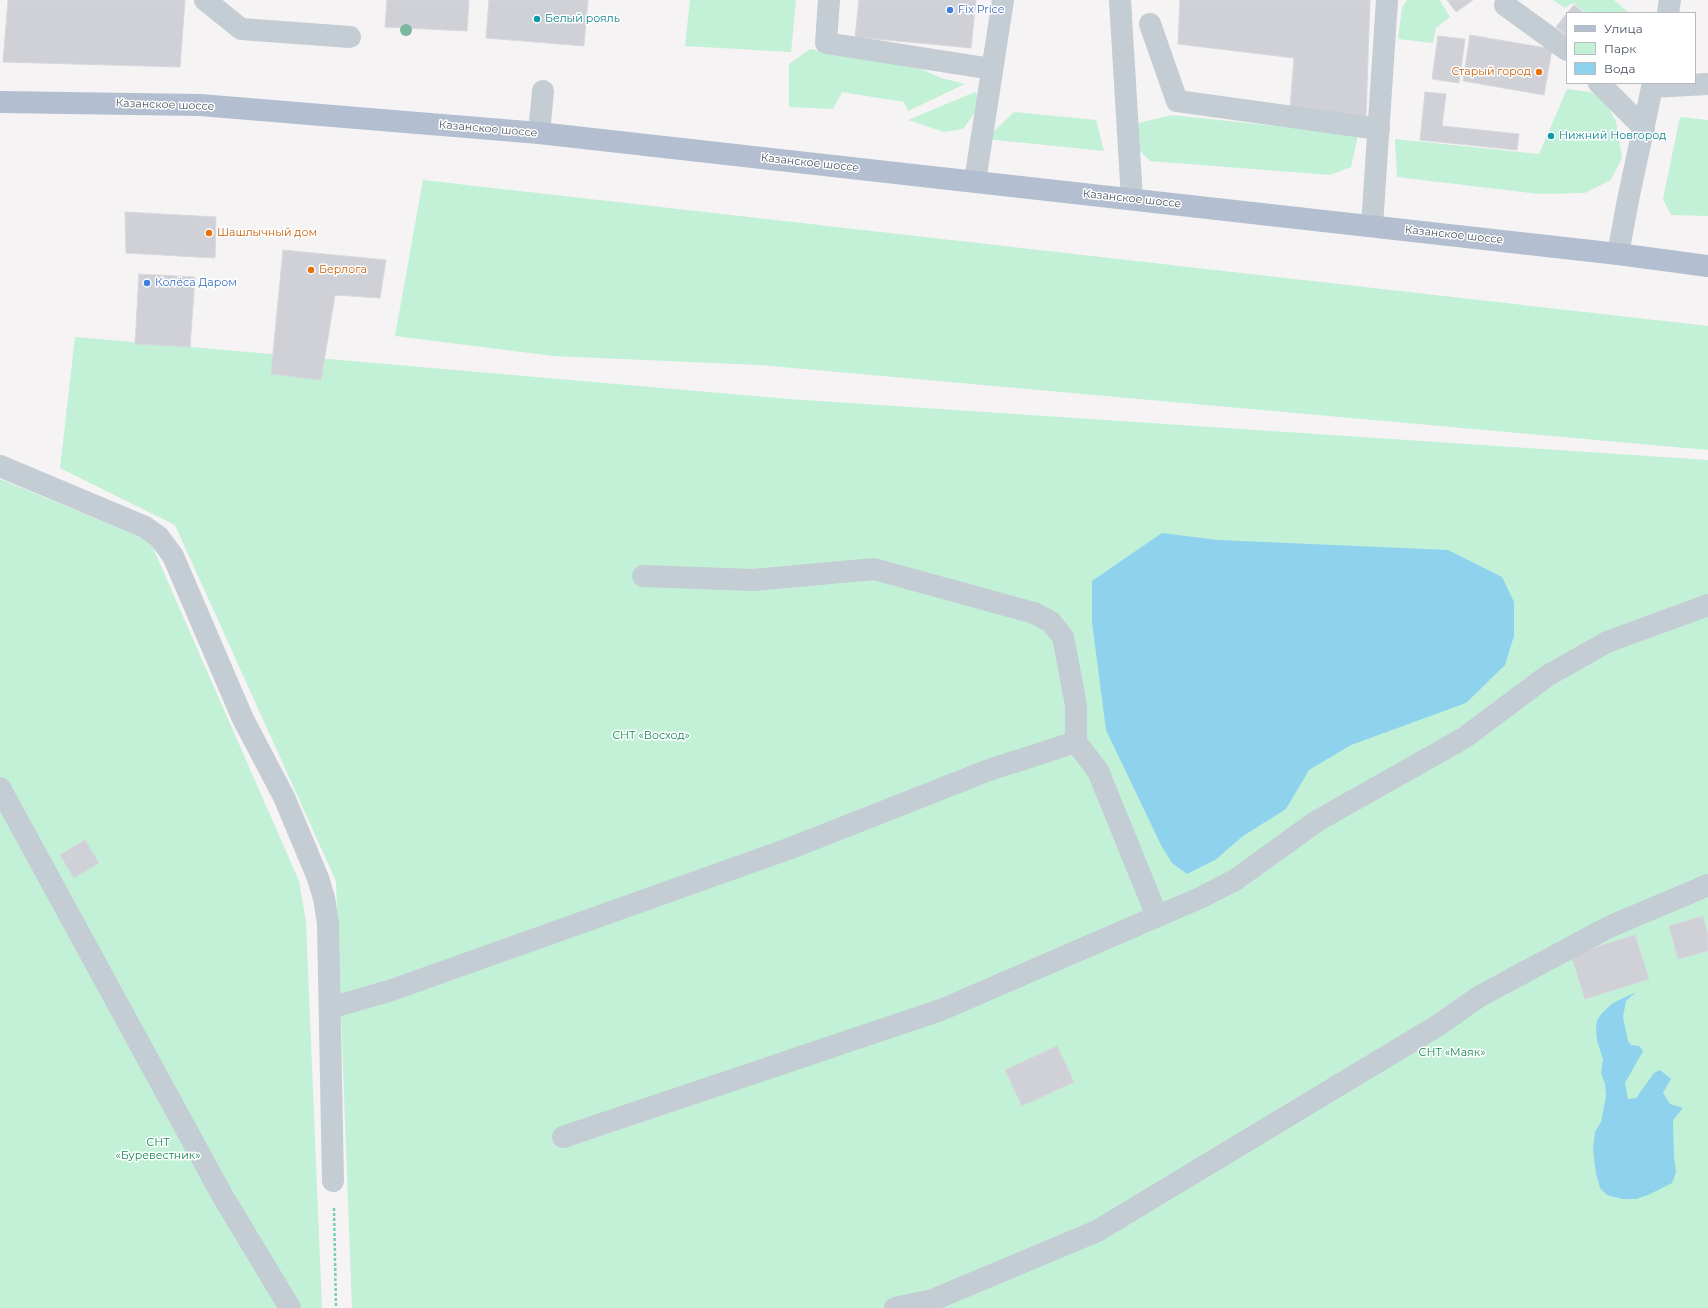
<!DOCTYPE html>
<meta charset="utf-8">
<style>
body{margin:0}
#map{position:relative;width:1708px;height:1308px;overflow:hidden;background:#f5f3f3;font-family:Montserrat,sans-serif}
canvas{display:block}
.legend{position:absolute;left:1566px;top:12px;width:130px;height:72px;box-sizing:border-box;background:#fff;border:1px solid #b7bbc0;margin:0;padding:5px 7px;list-style:none;font-size:12px;color:#4a5461}
.legend li{display:flex;align-items:center;gap:8px;height:20px}
.legend b{width:20px;border:1px solid #b7bbc0}
</style>
<div id="map">
<canvas width="1708" height="1308"></canvas>
<ul class="legend">
<li><b style="height:5px;background:#b3bfd1"></b>Улица</li>
<li><b style="height:11px;background:#c2f1d8"></b>Парк</li>
<li><b style="height:11px;background:#8fd2ee"></b>Вода</li>
</ul>
</div>
<script>
const ctx = document.querySelector('canvas').getContext('2d');
ctx.lineJoin = 'round';
function paint(path, color) {
  ctx.fillStyle = color;
  ctx.fill(path, 'evenodd');
}
function poly(rows) {
  const path = new Path2D();
  for (const r of rows) {
    path.moveTo(r[0], r[1]);
    for (let i = 2; i < r.length; i += 2) path.lineTo(r[i], r[i + 1]);
  }
  return path;
}
function trace(path, color, width, dash) {
  ctx.strokeStyle = color;
  ctx.lineWidth = width;
  ctx.lineCap = dash ? 'butt' : 'round';
  ctx.setLineDash(dash || []);
  ctx.stroke(path);
}
function label(font, color, halo, rows, align = 'center') {
  ctx.font = font + ' Montserrat,sans-serif';
  ctx.lineWidth = 3;
  ctx.setLineDash([]);
  ctx.textBaseline = 'middle';
  ctx.strokeStyle = halo;
  ctx.fillStyle = color;
  for (const [text, x, y, turn = 0] of rows) {
    ctx.save();
    ctx.translate(x, y);
    ctx.rotate((+turn || 0) * Math.PI / 180);
    ctx.textAlign = isNaN(turn) ? turn : align;
    if (halo) ctx.strokeText(text, 0, 0);
    ctx.fillText(text, 0, 0);
    ctx.restore();
  }
}
paint(poly([
 [690,0,796,0,791,52,685,46],
 [1407,0,1440,0,1450,17,1436,28,1433,43,1398,39,1402,8],
 [1553,0,1614,0,1629,13,1586,13,1573,3,1565,8],
 [810,49,919,68,941,78,965,84,908,111,904,102,842,92,833,109,789,107,789,64],
 [1567,89,1591,92,1605,101,1616,121,1622,158,1611,180,1585,193,1539,194,1397,177,1395,139,1539,154],
 [975,92,979,97,974,114,963,129,944,132,908,120],
 [1014,112,1096,120,1104,151,986,139],
 [1172,115,1358,135,1351,167,1330,175,1150,161,1135,146,1130,125],
 [1680,117,1708,120,1708,216,1671,215,1663,199],
 [423,180,1708,326,1708,450,760,365,553,356,395,336],
 [75,337,789,399,1708,460,1708,1308,352,1308,336,881,175,525,60,468],
 [0,479,150,541,299,881,306,921,322,1308,0,1308]
]), '#c2f1d8');
paint(poly([
 [1162,533,1218,540,1448,550,1502,577,1514,602,1514,636,1505,665,1466,703,1351,745,1309,770,1286,809,1243,836,1215,860,1187,874,1172,863,1161,845,1106,730,1092,622,1092,581],
 [1636,992,1626,1001,1623,1017,1628,1041,1631,1045,1639,1046,1643,1051,1625,1083,1628,1099,1636,1098,1654,1073,1660,1070,1671,1079,1663,1093,1670,1104,1683,1108,1673,1120,1674,1157,1676,1172,1672,1183,1648,1195,1636,1199,1622,1199,1607,1195,1600,1188,1596,1174,1593,1149,1595,1132,1601,1122,1606,1096,1605,1084,1601,1073,1603,1060,1597,1040,1596,1029,1597,1020,1602,1013,1613,1003]
]), '#8fd2ee');
const building = poly([
 [8,0,185,0,180,67,3,62,8,0],
 [387,0,469,0,467,31,385,27,387,0],
 [489,0,588,0,584,46,486,38,489,0],
 [859,0,976,0,971,48,855,37,859,0],
 [1180,0,1370,0,1366,117,1290,108,1294,58,1178,44,1180,0],
 [1447,0,1473,0,1456,12,1447,0],
 [1574,5,1584,13,1567,13,1574,5],
 [1567,13,1567,36,1556,27,1567,13],
 [1470,35,1552,49,1544,95,1463,81,1470,35],
 [1438,36,1465,39,1459,83,1432,79,1438,36],
 [1425,92,1446,94,1442,126,1519,134,1517,150,1420,140,1425,92],
 [125,212,216,217,215,258,126,253,125,212],
 [283,250,386,260,380,298,335,295,321,380,271,374,283,250],
 [139,274,195,277,190,347,135,344,139,274],
 [85,840,99,863,74,878,60,855,85,840],
 [1703,916,1708,935,1708,951,1678,959,1669,926,1703,916],
 [1635,935,1649,979,1585,999,1571,955,1635,935],
 [1057,1046,1074,1082,1022,1106,1005,1070,1057,1046]
]);
paint(building, '#cfd1d7');
trace(building, '#d7d8de', 1);
trace(poly([
 [334,1208,336,1308]
]), '#79d0ad', 2.5, [3, 2]);
trace(poly([
 [205,0,241,29,350,37],
 [829,0,826,43,992,69],
 [1120,0,1132,199],
 [1505,5,1567,50],
 [1668,13,1670,0],
 [1150,24,1177,101,1379,129],
 [1599,83,1644,128],
 [1652,87,1708,84],
 [539,133,543,91],
 [975,181,1003,0],
 [1372,226,1387,0],
 [1618,254,1628,200,1653,83],
 [0,466,145,527,159,537,173,556,243,719,284,797,318,878,324,898,328,923,333,1181],
 [643,576,753,580,874,569,1034,613,1051,622,1063,637,1076,705,1076,742,1098,771,1157,916],
 [0,788,222,1195,290,1308],
 [330,1008,392,990,791,848,989,770,1076,742],
 [563,1137,941,1010,1202,897,1235,880,1317,821,1464,738,1547,676,1607,642,1708,605],
 [895,1308,933,1300,1097,1231,1437,1026,1480,996,1609,927,1708,885]
]), '#c4ccd4', 22);
trace(poly([
 [0,102,200,105,539,133,1618,254,1708,266]
]), '#b3bfd1', 22);
ctx.fillStyle = '#7ab79e';
for (const [x, y] of [
 [406,30]
]) {
  ctx.beginPath();
  ctx.arc(x, y, 6, 0, 2 * Math.PI);
  ctx.fill();
}
for (const [x, y, r, color] of [
 [950,10,4,"#3f7fe0"],
 [537,19,4,"#0f9aa8"],
 [1539,72,4,"#e8710a"],
 [1551,136,4,"#0f9aa8"],
 [209,233,4,"#e8710a"],
 [311,270,4,"#e8710a"],
 [147,283,4,"#3f7fe0"]
]) {
  const dot = new Path2D();
  dot.arc(x, y, r, 0, 2 * Math.PI);
  ctx.fillStyle = color;
  ctx.fill(dot);
  trace(dot, '#fff', 1.5);
}
label('11px', '#366cbe', '#fff', [
 ["Fix Price",958,10],
 ["Колёса Даром",155,283]
], 'left');
label('11px', '#0d838f', '#fff', [
 ["Белый рояль",545,19],
 ["Нижний Новгород",1559,136]
], 'left');
label('11px', '#c56008', '#fff', [
 ["Старый город",1531,72,"right"],
 ["Шашлычный дом",217,233],
 ["Берлога",319,270]
], 'left');
label('11px', '#4a5461', '#fff', [
 ["Казанское шоссе",165,105,2],
 ["Казанское шоссе",488,129,5],
 ["Казанское шоссе",810,163,6],
 ["Казанское шоссе",1132,199,6],
 ["Казанское шоссе",1454,235,6]
]);
label('11px', '#168658', '#fff', [
 ["СНТ «Восход»",651,736],
 ["СНТ «Маяк»",1452,1053],
 ["СНТ",158,1143],
 ["«Буревестник»",158,1156]
]);
</script>
